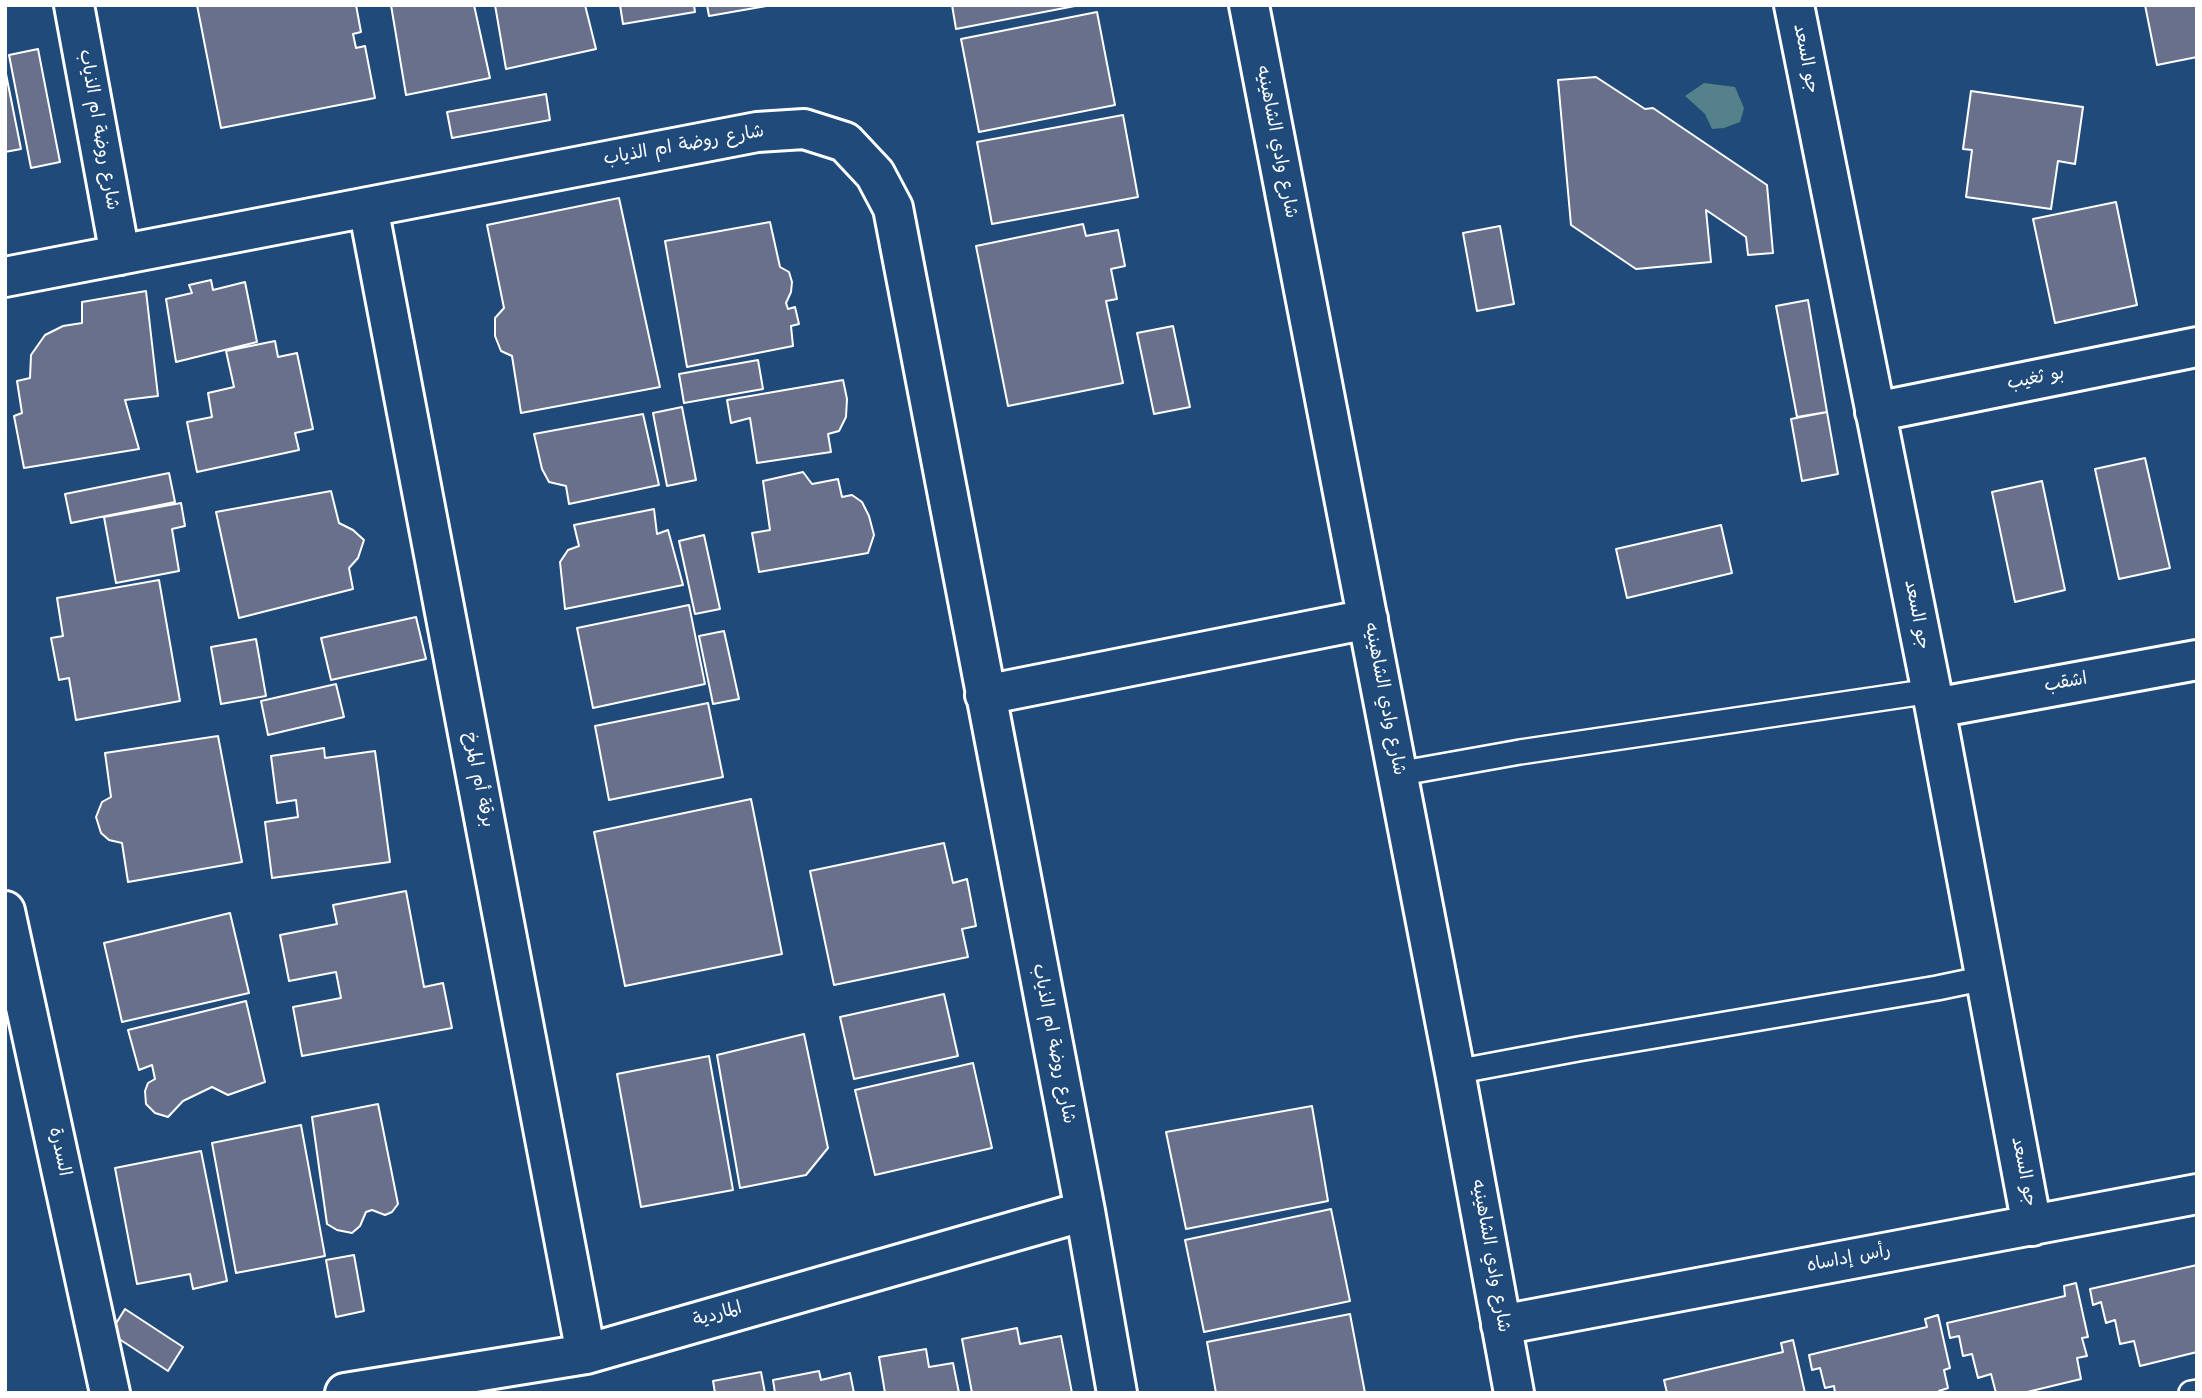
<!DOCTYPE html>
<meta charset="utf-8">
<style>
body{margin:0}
#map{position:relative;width:2202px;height:1398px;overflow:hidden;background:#1f4a7a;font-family:Kalam,sans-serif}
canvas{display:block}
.frame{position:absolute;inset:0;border:7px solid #fff;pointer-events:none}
</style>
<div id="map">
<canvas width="2202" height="1398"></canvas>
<div class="frame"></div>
</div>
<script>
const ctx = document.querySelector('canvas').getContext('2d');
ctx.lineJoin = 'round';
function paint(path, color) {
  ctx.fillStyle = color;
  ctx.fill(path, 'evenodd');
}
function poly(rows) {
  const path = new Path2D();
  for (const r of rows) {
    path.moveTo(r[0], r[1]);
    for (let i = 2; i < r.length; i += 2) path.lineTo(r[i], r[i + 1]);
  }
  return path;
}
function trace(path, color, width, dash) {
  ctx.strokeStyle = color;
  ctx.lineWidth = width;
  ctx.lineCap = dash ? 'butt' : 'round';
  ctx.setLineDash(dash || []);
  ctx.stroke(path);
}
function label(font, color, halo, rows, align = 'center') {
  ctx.font = font + ' Kalam,"Playpen Sans Arabic",sans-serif';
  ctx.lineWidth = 5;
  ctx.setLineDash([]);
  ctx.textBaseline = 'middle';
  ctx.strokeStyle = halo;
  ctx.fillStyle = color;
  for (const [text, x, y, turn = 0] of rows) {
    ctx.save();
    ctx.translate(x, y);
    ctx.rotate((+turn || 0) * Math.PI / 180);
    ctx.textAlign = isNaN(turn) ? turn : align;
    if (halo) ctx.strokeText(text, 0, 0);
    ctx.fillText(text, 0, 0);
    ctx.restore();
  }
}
paint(poly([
 [1704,83,1735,87,1744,108,1740,122,1724,128,1712,129,1705,114,1685,96]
]), '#55818a');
const building = poly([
 [197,5,356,5,361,32,353,34,356,48,365,46,375,98,221,128,197,5],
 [391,5,474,5,490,78,406,95,391,5],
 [495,5,585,5,596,49,506,69,495,5],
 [620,5,694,5,695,12,623,24,620,5],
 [707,5,772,5,709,16,707,5],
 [952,5,1080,5,956,29,952,5],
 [2145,5,2197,5,2197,57,2157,65,2145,5],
 [1097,12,1115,105,979,132,961,39,1097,12],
 [38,49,60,162,31,168,9,55,38,49],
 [5,69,21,149,5,152,5,69],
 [1596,77,1645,109,1653,108,1767,185,1773,253,1748,255,1746,237,1706,210,1711,262,1636,269,1571,225,1558,80,1596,77],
 [1971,91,2083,107,2075,164,2058,161,2051,209,1966,197,1972,150,1963,149,1971,91],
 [546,94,550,120,452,138,447,112,546,94],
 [1123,115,1138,197,992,224,977,142,1123,115],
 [619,198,660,387,521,413,512,356,501,351,495,336,495,318,504,308,487,225,619,198],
 [2116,202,2137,305,2055,323,2033,219,2116,202],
 [770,222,780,267,789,272,792,282,791,292,786,303,788,309,795,307,799,324,791,326,793,346,687,367,665,241,770,222],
 [1083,224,1086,236,1118,230,1125,266,1111,269,1117,299,1106,301,1123,383,1008,406,976,246,1083,224],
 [1500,226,1514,304,1477,311,1463,233,1500,226],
 [211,280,213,290,245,282,257,342,176,362,166,299,192,293,189,285,211,280],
 [146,291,158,396,125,400,139,449,24,468,14,416,22,413,17,381,30,378,31,355,45,335,63,326,82,323,82,302,146,291],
 [1808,300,1827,412,1797,417,1776,306,1808,300],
 [1173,326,1190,407,1154,414,1137,333,1173,326],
 [275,341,278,357,297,353,313,429,295,433,299,450,197,472,187,422,212,417,208,393,234,387,226,351,275,341],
 [758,360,763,389,684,403,679,374,758,360],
 [843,380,847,399,846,417,839,431,828,434,831,452,757,463,750,418,731,423,727,400,843,380],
 [682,407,696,480,667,486,653,413,682,407],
 [1827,412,1838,474,1802,481,1791,419,1827,412],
 [643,414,659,485,569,504,566,486,549,482,542,469,534,434,643,414],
 [2145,458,2170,568,2119,579,2095,469,2145,458],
 [803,472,812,484,838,479,842,497,852,495,862,502,869,516,874,535,868,553,759,572,752,533,770,530,763,481,803,472],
 [169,473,175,502,71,523,65,494,169,473],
 [2042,481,2065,590,2015,602,1992,492,2042,481],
 [331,491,339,523,353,530,364,540,358,558,349,568,353,589,239,618,216,512,331,491],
 [181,503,185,526,172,529,179,571,116,583,104,517,181,503],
 [654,509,657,534,668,530,683,585,565,609,560,562,568,550,579,546,574,525,654,509],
 [1721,525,1732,573,1627,598,1616,549,1721,525],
 [704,535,720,609,695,614,679,541,704,535],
 [159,580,180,701,76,720,69,678,59,680,51,638,63,636,57,598,159,580],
 [689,605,705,684,593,708,577,628,689,605],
 [416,617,426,659,331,680,321,638,416,617],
 [724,631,739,699,713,704,699,636,724,631],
 [256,639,266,696,221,704,211,647,256,639],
 [336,684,344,717,268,735,261,701,336,684],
 [708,703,723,777,609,800,595,726,708,703],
 [218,736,242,862,128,882,122,843,109,840,101,833,96,817,102,802,111,797,105,753,218,736],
 [324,748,325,758,375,751,390,862,272,878,265,822,298,817,296,800,277,803,271,756,324,748],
 [751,799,782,954,625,986,594,832,751,799],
 [944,843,953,883,967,879,976,926,962,929,968,957,834,985,810,871,944,843],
 [406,891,424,987,443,983,452,1028,302,1056,293,1007,341,998,336,972,289,981,280,935,337,924,333,905,406,891],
 [230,913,249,993,122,1022,104,943,230,913],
 [944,994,958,1056,854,1079,840,1017,944,994],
 [246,1001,265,1082,228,1095,212,1087,183,1101,168,1117,155,1113,146,1104,145,1091,148,1083,155,1079,152,1065,139,1070,128,1030,246,1001],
 [804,1034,828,1148,806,1175,740,1188,717,1055,804,1034],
 [709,1056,733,1190,641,1207,617,1074,709,1056],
 [973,1063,992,1148,875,1175,855,1090,973,1063],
 [378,1104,398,1204,392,1212,385,1215,372,1210,366,1212,360,1226,352,1233,337,1230,327,1224,312,1117,378,1104],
 [1312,1106,1328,1201,1186,1229,1166,1132,1312,1106],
 [301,1125,325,1256,236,1273,212,1143,301,1125],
 [201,1151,227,1281,193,1289,190,1274,137,1284,115,1168,201,1151],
 [1331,1209,1350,1301,1204,1332,1185,1240,1331,1209],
 [354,1255,364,1311,336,1317,326,1260,354,1255],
 [2197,1265,2197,1352,2140,1366,2134,1341,2120,1344,2115,1320,2106,1323,2101,1302,2093,1305,2090,1289,2197,1265],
 [2076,1283,2088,1337,2082,1338,2087,1356,2077,1358,2081,1379,2023,1393,1996,1393,1991,1374,1978,1378,1972,1354,1963,1356,1959,1336,1950,1338,1947,1323,2065,1296,2064,1286,2076,1283],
 [125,1309,183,1347,168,1371,110,1333,125,1309],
 [1350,1314,1365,1393,1216,1393,1207,1342,1350,1314],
 [1938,1315,1950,1368,1944,1370,1948,1388,1939,1391,1939,1393,1835,1393,1834,1386,1825,1388,1820,1368,1812,1370,1809,1355,1927,1327,1925,1319,1938,1315],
 [1017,1328,1020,1344,1061,1336,1072,1393,972,1393,962,1339,1017,1328],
 [1793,1340,1805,1393,1667,1393,1664,1380,1783,1352,1781,1343,1793,1340],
 [926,1349,929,1367,953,1363,959,1393,885,1393,879,1357,926,1349],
 [819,1371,821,1380,850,1373,854,1393,775,1393,773,1380,819,1371],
 [761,1372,765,1393,715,1393,713,1381,761,1372]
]);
paint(building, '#68708c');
trace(building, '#fff', 2);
const service = poly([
 [1397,774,1520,752,1931,691],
 [1455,1072,1578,1049,1937,988,1985,978],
 [2191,1393,2197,1392]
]);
const minor = poly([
 [74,5,120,255],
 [1249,5,1455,1072,1514,1393],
 [1794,5,1935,708,2032,1226],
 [368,207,586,1354],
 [5,277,757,132,804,129,845,142,875,174,893,208,1085,1211,1117,1393],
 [1875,412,2197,347],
 [985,695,1368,619],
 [1935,708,2197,660],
 [5,911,110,1393],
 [1501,1325,2197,1194],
 [345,1393,586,1354,1085,1211]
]);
trace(service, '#fff', 28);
trace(minor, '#fff', 44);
trace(service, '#1f4a7a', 23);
trace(minor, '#1f4a7a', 38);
label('18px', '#fff', '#1f4a7a', [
 ["جو السعد",1804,59,79],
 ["شارع روضة ام الذياب",97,130,80],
 ["شارع وادي الشاهينيه",1275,142,79],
 ["شارع روضة ام الذياب",684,147,-10],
 ["بو ثغيب",2036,380,-11],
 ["جو السعد",1915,615,79],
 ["اشقب",2066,684,-10],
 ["شارع وادي الشاهينيه",1383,699,79],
 ["برقة أم المرخ",477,780,79],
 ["شارع روضة ام الذياب",1052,1044,79],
 ["السدرة",58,1152,78],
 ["جو السعد",2022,1172,79],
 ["شارع وادي الشاهينيه",1489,1256,80],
 ["رأس إداساه",1849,1260,-11],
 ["الماردية",718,1316,-16]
]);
</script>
